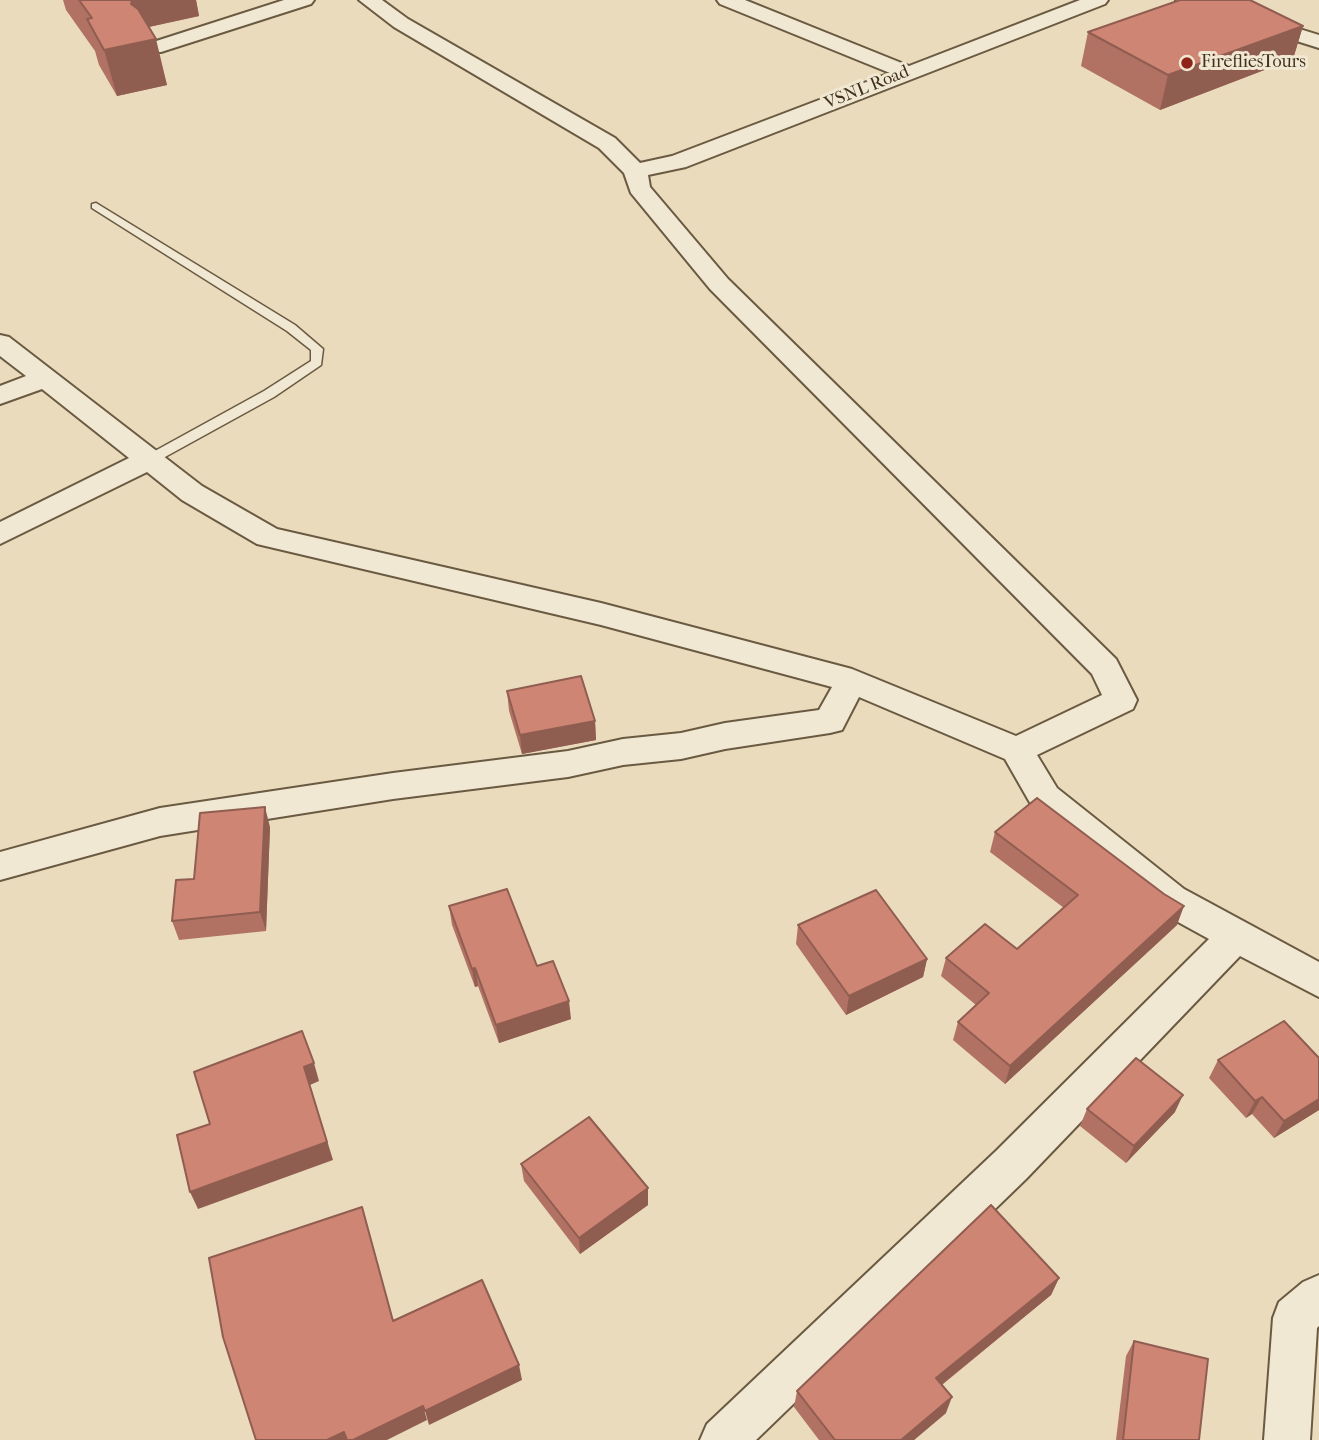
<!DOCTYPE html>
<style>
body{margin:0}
canvas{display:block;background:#eadbbc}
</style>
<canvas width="1319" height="1440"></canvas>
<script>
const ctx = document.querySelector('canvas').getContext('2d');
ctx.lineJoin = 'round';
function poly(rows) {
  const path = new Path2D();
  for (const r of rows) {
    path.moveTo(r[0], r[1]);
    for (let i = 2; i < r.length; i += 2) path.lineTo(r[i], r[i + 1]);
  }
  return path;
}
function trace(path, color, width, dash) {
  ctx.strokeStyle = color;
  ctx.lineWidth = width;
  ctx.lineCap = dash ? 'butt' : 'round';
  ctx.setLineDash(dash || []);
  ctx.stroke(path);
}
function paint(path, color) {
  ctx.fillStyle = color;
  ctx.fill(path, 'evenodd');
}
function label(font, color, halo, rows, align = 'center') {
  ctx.font = font + ' "IM FELL French Canon",serif';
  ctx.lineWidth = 6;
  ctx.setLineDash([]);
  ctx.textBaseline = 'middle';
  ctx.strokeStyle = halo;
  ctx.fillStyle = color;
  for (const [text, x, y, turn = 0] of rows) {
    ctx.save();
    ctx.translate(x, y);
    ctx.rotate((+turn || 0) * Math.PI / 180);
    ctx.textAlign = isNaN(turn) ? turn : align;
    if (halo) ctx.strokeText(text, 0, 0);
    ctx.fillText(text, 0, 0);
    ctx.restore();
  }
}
const service = poly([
 [96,203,295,325,323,349,321,365,274,397,154,463,144,463,142,460,144,457,264,391,311,361,311,350,287,331,92,208,92,204,96,203]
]);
const minor = poly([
 [284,0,314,0,311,4,161,52,147,52,144,48,147,44,284,0],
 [359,0,382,0,408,19,615,138,640,163,672,156,890,73,720,4,717,0,745,0,909,66,1080,0,1108,0,1105,4,686,167,648,175,650,187,728,279,1116,659,1137,700,1133,709,1037,755,1057,788,1184,889,1319,962,1319,997,1240,956,1026,1179,756,1440,700,1440,707,1424,996,1151,1209,939,1158,911,1033,808,1005,759,859,697,842,730,830,733,725,749,681,759,623,765,568,777,393,799,160,836,0,880,0,852,160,808,393,773,568,751,623,739,681,733,725,723,819,710,832,687,601,625,257,544,182,500,147,472,0,544,0,522,129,458,42,389,0,404,0,386,26,376,0,356,0,335,9,337,202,486,277,529,601,603,852,669,1016,736,1102,695,1092,674,710,289,631,193,624,173,599,148,394,27,359,0],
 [1176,0,1206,0,1319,35,1319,48,1179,4,1176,0],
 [1319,1275,1319,1326,1317,1328,1310,1440,1264,1440,1273,1318,1279,1302,1303,1282,1319,1275]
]);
trace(service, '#6a5a42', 3);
trace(minor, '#6a5a42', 4);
paint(service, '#f1e8d3');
paint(minor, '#f1e8d3');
paint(poly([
 [63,0,196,0,199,16,149,27,167,85,117,96,99,65,95,51,66,10],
 [1303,26,1293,59,1160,110,1081,66,1088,32],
 [507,691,595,721,596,740,522,754,509,711],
 [270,827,266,931,179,940,172,921,194,879],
 [995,832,1177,925,1005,1084,953,1040,958,1022,976,1005,941,976,946,958,1017,949,1064,908,990,852],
 [449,906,537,966,571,1019,499,1043,478,986,475,987,452,925],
 [798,925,927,959,923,977,846,1015,796,944],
 [1218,1060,1319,1110,1274,1138,1252,1114,1246,1118,1209,1078],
 [1087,1109,1175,1112,1126,1163,1080,1126],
 [521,1164,648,1188,648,1205,580,1254,524,1181],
 [1059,1278,1051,1295,942,1385,946,1413,914,1440,819,1440,794,1407,797,1391],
 [1134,1341,1199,1440,1116,1440,1126,1356]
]), '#b17264');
paint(poly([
 [126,0,196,0,199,16,139,29,156,39,167,85,117,96,104,50],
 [1303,26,1293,59,1160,110,1168,75],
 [595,721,596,740,522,754,520,735],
 [265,807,270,827,266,931,260,912],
 [1184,906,1177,925,1005,1084,1010,1066],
 [927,959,923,977,846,1015,849,996],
 [475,968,478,986,475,987,472,969],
 [569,1001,571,1019,499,1043,496,1025],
 [314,1063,319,1081,310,1085,333,1160,198,1209,190,1192,304,1067],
 [1183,1095,1175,1112,1126,1163,1134,1146],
 [1262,1097,1252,1114,1246,1118,1255,1101],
 [1319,1099,1319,1110,1274,1138,1284,1121],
 [648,1188,648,1205,580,1254,579,1238],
 [1059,1278,1051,1295,930,1394,936,1378],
 [519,1365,522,1380,429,1425,425,1411],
 [952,1397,946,1413,914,1440,901,1440],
 [423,1406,427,1420,387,1440,353,1440],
 [344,1432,348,1440,327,1440]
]), '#905d51');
const building = poly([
 [79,0,132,0,131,4,138,9,156,39,104,50,87,19,92,18,79,0],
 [1180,0,1250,0,1303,26,1168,75,1088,32,1180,0],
 [581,676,595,721,520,735,507,691,581,676],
 [1037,798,1164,894,1184,906,1010,1066,958,1022,989,993,946,958,985,924,1017,949,1078,895,995,832,1037,798],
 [265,807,260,912,172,921,176,880,194,879,200,813,265,807],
 [507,889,537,966,553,961,569,1001,496,1025,475,968,472,969,449,906,507,889],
 [876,890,927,959,849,996,798,925,876,890],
 [1284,1021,1319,1058,1319,1099,1284,1121,1262,1097,1255,1101,1218,1060,1284,1021],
 [302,1031,314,1063,304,1067,327,1142,190,1192,177,1135,210,1124,194,1072,302,1031],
 [1136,1058,1183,1095,1134,1146,1087,1109,1136,1058],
 [589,1117,648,1188,579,1238,521,1164,589,1117],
 [991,1205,1059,1278,936,1378,952,1397,901,1440,835,1440,797,1391,991,1205],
 [362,1207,393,1321,482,1280,519,1365,425,1411,423,1406,353,1440,347,1440,344,1432,327,1440,256,1440,223,1337,209,1258,362,1207],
 [1134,1341,1208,1359,1199,1440,1123,1440,1134,1341]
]);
paint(building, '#ce8574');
trace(building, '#905d51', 2);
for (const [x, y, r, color] of [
 [1187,63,7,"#8f2418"]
]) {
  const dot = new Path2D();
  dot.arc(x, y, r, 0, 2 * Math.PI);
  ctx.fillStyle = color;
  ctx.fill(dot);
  trace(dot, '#f1e8d3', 2.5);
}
label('18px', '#402f19', '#f1e8d3', [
 ["FirefliesTours",1201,63]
], 'left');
label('18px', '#402f19', '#f1e8d3', [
 ["VSNL Road",867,88,-22]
]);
</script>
